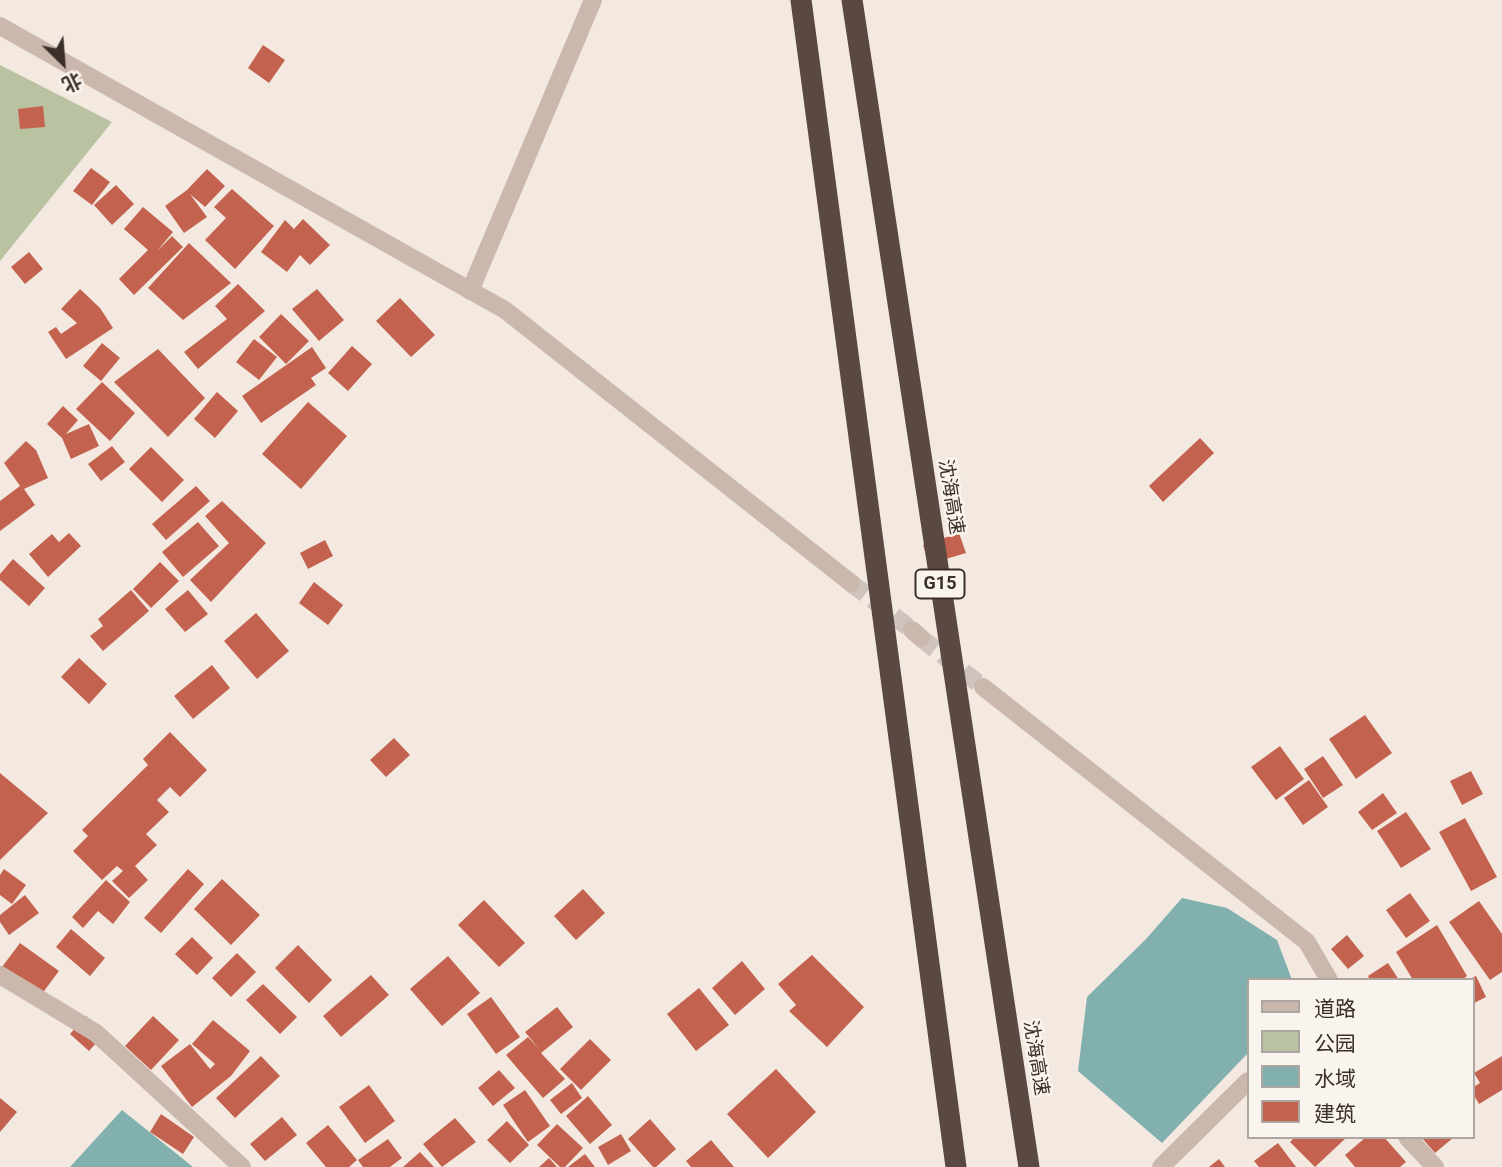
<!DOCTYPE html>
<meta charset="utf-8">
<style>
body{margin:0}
#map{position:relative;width:1502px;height:1167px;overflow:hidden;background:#f3e9e1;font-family:Roboto,"Noto Sans SC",sans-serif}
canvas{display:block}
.legend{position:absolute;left:1247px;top:978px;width:228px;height:161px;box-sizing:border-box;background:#faf4ee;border:2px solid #ada5a0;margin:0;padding:9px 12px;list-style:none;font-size:21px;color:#3a2f2b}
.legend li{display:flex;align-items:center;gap:14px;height:35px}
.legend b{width:35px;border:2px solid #ada5a0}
.north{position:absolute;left:28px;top:28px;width:70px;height:70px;-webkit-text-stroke:5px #faf4ee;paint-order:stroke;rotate:155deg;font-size:19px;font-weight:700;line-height:28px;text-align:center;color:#3a2f2b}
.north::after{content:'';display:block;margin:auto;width:24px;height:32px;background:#3a2f2b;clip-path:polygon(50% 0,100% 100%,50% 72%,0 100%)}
</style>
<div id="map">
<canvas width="1502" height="1167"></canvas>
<ul class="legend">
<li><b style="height:9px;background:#cbb8ad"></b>道路</li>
<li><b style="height:19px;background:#b9c2a1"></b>公园</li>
<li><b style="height:19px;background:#81b0ae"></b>水域</li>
<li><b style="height:19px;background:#c3634f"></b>建筑</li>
</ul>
<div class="north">北</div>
</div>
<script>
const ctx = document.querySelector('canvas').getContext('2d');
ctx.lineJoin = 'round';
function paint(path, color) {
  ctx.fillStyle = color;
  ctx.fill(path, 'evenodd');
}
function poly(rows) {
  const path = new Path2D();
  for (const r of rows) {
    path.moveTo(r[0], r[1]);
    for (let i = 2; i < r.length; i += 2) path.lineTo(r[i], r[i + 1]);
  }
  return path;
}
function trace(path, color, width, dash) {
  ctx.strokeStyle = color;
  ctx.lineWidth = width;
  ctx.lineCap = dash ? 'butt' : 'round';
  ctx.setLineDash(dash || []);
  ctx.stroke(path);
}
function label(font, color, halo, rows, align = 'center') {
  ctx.font = font + ' Roboto,"Noto Sans SC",sans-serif';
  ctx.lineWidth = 5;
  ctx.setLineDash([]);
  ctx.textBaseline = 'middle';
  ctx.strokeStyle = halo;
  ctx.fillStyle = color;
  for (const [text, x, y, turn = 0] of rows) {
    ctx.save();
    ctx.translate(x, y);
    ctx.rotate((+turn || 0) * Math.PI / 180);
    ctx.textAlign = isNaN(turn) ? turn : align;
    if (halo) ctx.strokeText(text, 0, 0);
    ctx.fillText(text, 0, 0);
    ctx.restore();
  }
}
paint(poly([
 [0,65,112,122,0,261]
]), '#b9c2a1');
paint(poly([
 [1182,898,1227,908,1277,940,1292,980,1248,980,1248,1053,1162,1143,1078,1071,1087,997,1146,939],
 [122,1110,193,1167,70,1167]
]), '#81b0ae');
paint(poly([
 [263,45,285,60,269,83,248,68],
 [43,106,45,127,20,129,18,109],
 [91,168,110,182,92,205,73,191],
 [207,169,225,186,205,207,190,194,207,217,184,233,165,206,187,190],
 [116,185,134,204,112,225,94,205],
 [232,189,274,226,235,269,205,240,226,218,214,207],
 [143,207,173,232,157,251,172,236,183,247,134,295,119,279,148,250,124,229],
 [303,219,330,245,310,265,300,255,287,272,261,252,285,220,294,229],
 [189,243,231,283,183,320,148,288],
 [29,252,43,269,25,284,11,267],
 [238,284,265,311,198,369,184,352,227,319,215,306],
 [80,289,100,308,113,328,66,359,48,332,56,327,61,334,77,323,61,309],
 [317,289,344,320,319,341,292,309],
 [400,298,435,335,411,357,376,321],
 [281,314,309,341,286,364,259,337],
 [254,339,277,357,259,380,236,362],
 [102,343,120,358,101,381,83,366],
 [352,346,372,364,348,391,328,373],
 [312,347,326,368,311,378,316,385,261,423,242,396],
 [158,349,205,398,168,437,114,382],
 [102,382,135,413,110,441,76,409],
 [217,392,238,411,215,438,194,419],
 [308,402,347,436,301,489,262,454],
 [63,406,78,420,66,434,89,424,99,446,71,459,62,438,47,424],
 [1200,438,1214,453,1163,502,1149,486],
 [26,441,36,450,48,478,24,489,35,505,0,531,0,501,20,486,4,463],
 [112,446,125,462,101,481,88,464],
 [151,447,184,480,162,502,129,469],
 [196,486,210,501,166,540,152,524],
 [222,501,266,543,211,602,190,580,229,543,205,516],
 [198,522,219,546,183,577,162,552],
 [69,533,81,546,48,577,29,554,52,534,59,542],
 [959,533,966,553,929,564,923,545],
 [325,540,333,556,308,569,300,553],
 [13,559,45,588,29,606,0,580,0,574],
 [160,562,179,581,151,608,133,589],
 [314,582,343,605,328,625,299,603],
 [131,590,149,611,103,651,90,636,103,626,98,619],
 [188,590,208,614,185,632,165,609],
 [256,613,289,651,257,679,224,641],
 [79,658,107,684,89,704,61,677],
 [212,665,230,688,193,719,174,696],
 [1365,715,1392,753,1356,779,1329,739],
 [170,732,207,770,180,797,170,787,157,800,169,812,146,834,157,845,135,866,148,880,129,898,112,881,123,871,117,866,102,880,73,851,88,836,82,830,148,765,143,759],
 [394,738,410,755,386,777,370,760],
 [1280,746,1304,779,1276,800,1251,767],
 [1323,756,1343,785,1323,798,1304,769],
 [1471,771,1483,794,1462,805,1450,781],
 [0,773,48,813,0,860],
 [1309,780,1328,807,1303,825,1284,798],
 [1383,793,1397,813,1372,830,1358,812],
 [1406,812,1431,849,1401,868,1377,831],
 [1465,818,1497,877,1471,891,1439,832],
 [4,869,26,885,12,904,0,895,0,875],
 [188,869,204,884,161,933,144,918],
 [222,879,260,915,231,945,194,909],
 [106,880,130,902,113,924,98,911,83,928,72,917],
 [583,889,605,913,576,940,554,916],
 [1410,893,1430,921,1406,938,1386,910],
 [25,895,39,913,9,935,0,922,0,915],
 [484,900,525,943,499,967,458,925],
 [1479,901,1502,934,1502,972,1490,980,1449,922],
 [1437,925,1467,976,1462,980,1413,980,1396,952],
 [71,929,105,958,90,976,56,947],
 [1347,935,1364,956,1348,969,1331,949],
 [192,937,213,958,197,975,175,954],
 [20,943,59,971,41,995,2,967],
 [298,945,332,980,309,1003,275,968],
 [237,953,256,972,231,997,212,978],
 [812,955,864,1007,827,1047,789,1011,796,1005,778,984],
 [448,956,480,993,442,1026,410,989],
 [742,961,765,989,735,1015,712,988],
 [1388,963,1399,980,1370,980,1368,976],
 [371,975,389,995,341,1037,323,1016],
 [1476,976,1486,997,1472,1004,1472,980,1468,980],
 [263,984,297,1017,280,1034,246,1000],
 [699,988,729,1025,696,1051,667,1014],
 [491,997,520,1037,496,1054,467,1014],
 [557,1007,573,1027,541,1053,565,1079,543,1098,506,1055,528,1037,539,1049,525,1032],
 [86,1016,105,1033,89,1051,70,1034],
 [153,1016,179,1040,151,1070,125,1046],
 [213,1020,250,1051,231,1076,192,1107,161,1066,190,1044,210,1069,215,1064,192,1044],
 [590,1039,611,1060,581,1090,560,1069],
 [261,1056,280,1076,235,1118,216,1098],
 [1502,1056,1502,1090,1479,1104,1472,1092,1472,1088,1480,1083,1474,1073],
 [776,1069,816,1112,768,1158,727,1114],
 [499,1070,515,1088,493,1106,478,1088],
 [572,1083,582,1098,561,1114,550,1100],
 [369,1085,395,1121,365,1143,339,1107],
 [525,1090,550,1126,528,1142,503,1105],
 [588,1096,612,1125,590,1144,566,1116],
 [0,1098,17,1112,0,1132],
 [161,1114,194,1137,183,1154,150,1132],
 [282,1117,297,1135,265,1161,250,1144],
 [455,1118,476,1142,442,1167,423,1144],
 [650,1119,676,1149,656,1167,653,1167,628,1139],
 [507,1121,529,1145,510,1163,487,1140],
 [557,1124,583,1148,565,1167,560,1167,537,1145],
 [328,1125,357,1160,349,1167,326,1167,306,1143],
 [621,1134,631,1151,608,1165,598,1147],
 [1295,1137,1347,1137,1315,1167,1290,1142],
 [1366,1137,1384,1137,1406,1162,1400,1167,1355,1167,1345,1155],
 [1421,1137,1454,1137,1435,1153],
 [388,1139,402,1158,390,1167,363,1167,358,1160],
 [711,1140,734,1167,691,1167,686,1161],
 [1278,1143,1296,1167,1259,1167,1254,1161],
 [420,1152,434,1167,403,1167],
 [585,1154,595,1167,568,1167],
 [549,1158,557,1167,539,1167],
 [1219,1159,1225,1167,1209,1167]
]), '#c3634f');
trace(poly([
 [851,583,912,630],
 [921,638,983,687]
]), '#cec4bd', 18, [18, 9]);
trace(poly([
 [0,26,505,310,851,583],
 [470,291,593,0],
 [912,630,921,638],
 [983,687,1307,942,1329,980],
 [0,975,96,1033,242,1167],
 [1407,1137,1435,1167],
 [1161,1167,1248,1081]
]), '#cbb8ad', 18);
trace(poly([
 [801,0,956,1167],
 [852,0,1029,1167]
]), '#5a4843', 21);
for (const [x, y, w] of [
 [940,584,49]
]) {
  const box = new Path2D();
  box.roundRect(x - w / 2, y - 14.5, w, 29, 5);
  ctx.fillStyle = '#faf4ee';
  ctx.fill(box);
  trace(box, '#3a2f2b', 2);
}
label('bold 18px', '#3a2f2b', null, [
 ["G15",940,584]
]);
label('19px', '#3a2f2b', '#faf4ee', [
 ["沈海高速",950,497,81],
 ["沈海高速",1035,1058,81]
]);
</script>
